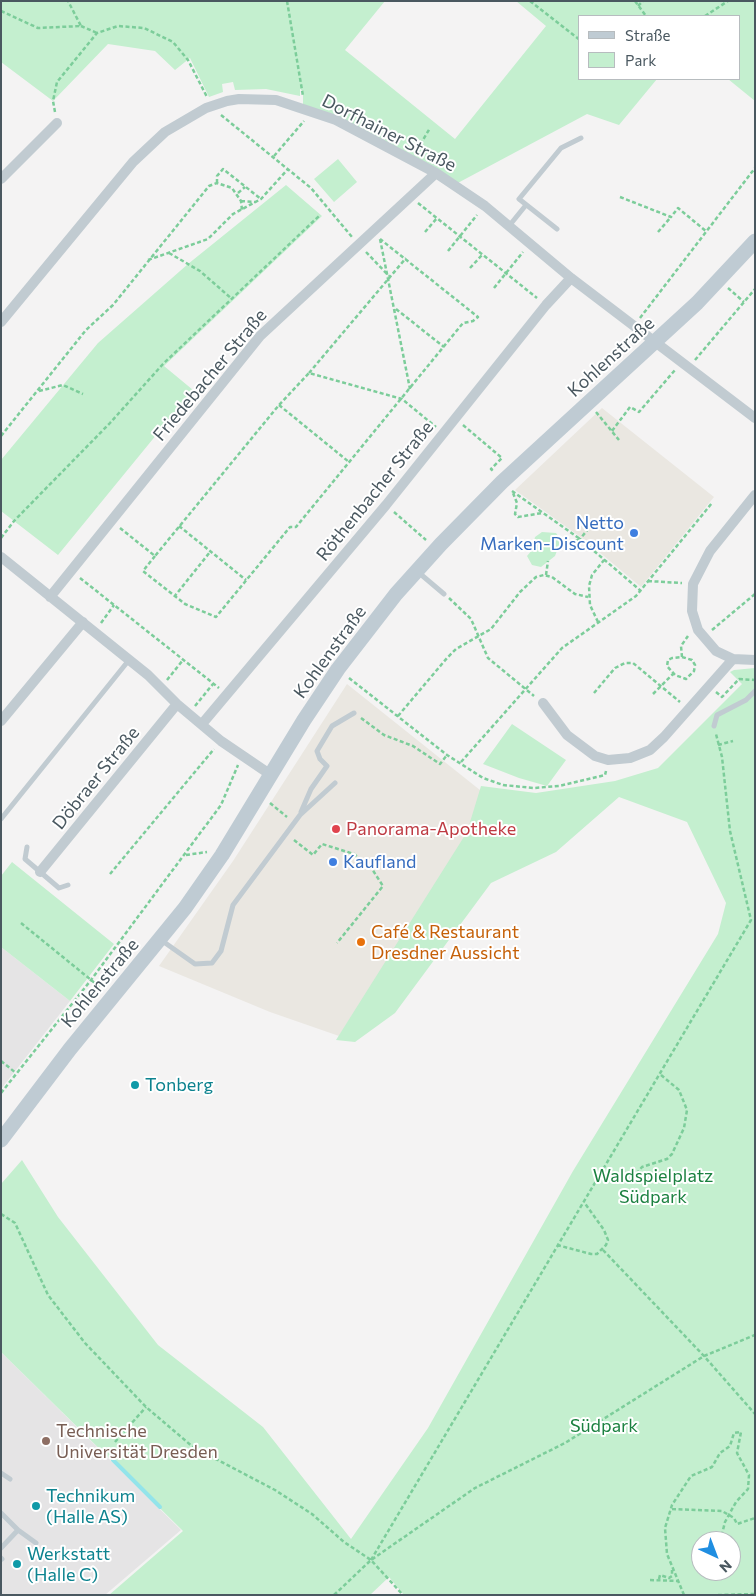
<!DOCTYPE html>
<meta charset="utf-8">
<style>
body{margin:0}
#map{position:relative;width:756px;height:1596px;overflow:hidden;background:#f4f3f3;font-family:Commissioner,sans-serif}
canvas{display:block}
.frame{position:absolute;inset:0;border:2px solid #4a5860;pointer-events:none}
.legend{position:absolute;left:578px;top:15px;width:162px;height:65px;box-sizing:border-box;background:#fff;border:1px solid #b7bcbf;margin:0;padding:6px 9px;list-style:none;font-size:15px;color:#4a5860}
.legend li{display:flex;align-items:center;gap:10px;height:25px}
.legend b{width:25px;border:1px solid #b7bcbf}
.north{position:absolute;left:691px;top:1531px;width:50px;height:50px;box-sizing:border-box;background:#fff;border:1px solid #b7bcbf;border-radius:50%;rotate:137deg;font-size:14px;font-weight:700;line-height:20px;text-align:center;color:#4a5860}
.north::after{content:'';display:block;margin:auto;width:18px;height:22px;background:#208ee1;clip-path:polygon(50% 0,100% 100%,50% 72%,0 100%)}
</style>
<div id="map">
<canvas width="756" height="1596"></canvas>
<div class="frame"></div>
<ul class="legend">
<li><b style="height:6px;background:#bfcbd3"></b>Straße</li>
<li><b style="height:14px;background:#c4efcf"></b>Park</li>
</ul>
<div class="north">N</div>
</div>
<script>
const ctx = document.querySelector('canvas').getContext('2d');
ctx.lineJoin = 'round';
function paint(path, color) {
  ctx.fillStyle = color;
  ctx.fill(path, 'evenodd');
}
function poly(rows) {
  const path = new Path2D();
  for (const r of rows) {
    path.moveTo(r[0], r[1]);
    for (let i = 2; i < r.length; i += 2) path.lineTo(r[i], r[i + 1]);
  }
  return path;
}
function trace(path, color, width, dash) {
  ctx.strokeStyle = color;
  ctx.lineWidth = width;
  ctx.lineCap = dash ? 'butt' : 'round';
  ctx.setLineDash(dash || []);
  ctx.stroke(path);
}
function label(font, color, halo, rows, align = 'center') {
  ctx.font = font + ' Commissioner,sans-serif';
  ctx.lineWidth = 4;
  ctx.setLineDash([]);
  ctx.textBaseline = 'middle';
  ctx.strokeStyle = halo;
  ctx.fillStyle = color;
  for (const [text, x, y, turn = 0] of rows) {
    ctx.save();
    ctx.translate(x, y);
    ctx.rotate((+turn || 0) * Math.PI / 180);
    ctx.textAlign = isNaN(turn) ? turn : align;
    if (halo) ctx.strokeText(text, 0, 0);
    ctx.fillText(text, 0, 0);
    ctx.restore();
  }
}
paint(poly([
 [602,408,714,497,641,587,586,541,515,490],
 [347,684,495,802,339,1036,270,1012,159,966,233,861]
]), '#eae7e1');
paint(poly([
 [1,947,70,1001,1,1089],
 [1,1352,181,1530,105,1595,1,1595]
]), '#e5e4e5');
paint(poly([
 [1,1,385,1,345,50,455,139,546,26,516,1,755,1,755,101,728,79,740,79,740,16,580,16,580,79,657,79,619,125,587,114,454,185,303,108,303,91,300,89,300,96,266,89,235,90,233,82,222,84,223,92,209,97,190,58,175,70,155,51,108,44,53,101,1,62],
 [338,159,357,182,334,202,314,179],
 [286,185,322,216,164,366,193,390,58,555,1,511,1,460,98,343,188,264],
 [542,532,556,533,561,540,555,556,541,567,532,565,527,556,532,550,535,537],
 [755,668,755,1595,404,1595,389,1577,370,1595,109,1595,183,1531,1,1352,1,1184,22,1160,58,1217,158,1345,263,1427,351,1539,428,1428,573,1171,718,934,726,903,687,822,619,797,556,852,491,883,395,1013,355,1042,336,1040,467,832,481,786,536,793,615,781,658,768,742,684,730,672,734,670],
 [701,1541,731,1541,731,1571,701,1571],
 [512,724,566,760,547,786,519,778,483,764],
 [12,862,114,944,70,1001,1,947,1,876]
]), '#c4efcf');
trace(poly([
 [119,1451,113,1460,160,1507]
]), '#93e4ea', 4);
trace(poly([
 [287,1,303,96],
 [530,1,580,40],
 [635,1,646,16],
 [638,6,643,1],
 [1,11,38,28,81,26,68,1],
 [705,16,728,1],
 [81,26,97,33],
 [55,112,53,101,57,82,97,33,118,26,144,28,173,42,188,60,207,97],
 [221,115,311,188,352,237],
 [417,150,430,128],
 [274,156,304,121],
 [217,183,217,176,223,169,261,199],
 [238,193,245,187],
 [620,197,671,217,678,208,707,232],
 [241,201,255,202],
 [418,203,537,298],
 [425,232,437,218],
 [658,232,671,217],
 [380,239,410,389],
 [448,251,477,215],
 [366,252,389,276],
 [169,253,200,271,232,299],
 [148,260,208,239,233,214,261,199,288,169],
 [470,268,482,255],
 [494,288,523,252],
 [728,288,744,302],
 [396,309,444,347],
 [640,318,755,168],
 [695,360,755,289],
 [309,373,406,258],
 [39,391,63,385,83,394],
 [279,405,349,462],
 [596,412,619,440],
 [463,425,502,458,491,469,493,471],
 [612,431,630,407,639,412,675,370],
 [1,436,86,330,113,305,209,186,217,183,232,188,241,201,242,210],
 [512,491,580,539],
 [513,493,517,503,515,514,518,517,542,513],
 [394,512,426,540],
 [593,523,580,539,641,591],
 [179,526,246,580],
 [120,528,155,556,279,405,309,373,402,399,436,427],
 [1,538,14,521,110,423,163,364,319,216],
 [558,549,580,539],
 [155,556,143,571,185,604,216,617,290,527,296,527,463,323,473,321,478,317,380,239],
 [546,575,548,561],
 [80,578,219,688],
 [648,581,682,583],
 [174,597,210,552],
 [449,598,471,619,488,658,534,696],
 [598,622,590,605,589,586,592,575,604,560],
 [101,623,114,605],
 [712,630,755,594],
 [682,657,692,660,695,665,694,671,686,679,675,675,667,666,668,660,672,658,682,657],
 [682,657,681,646,688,636],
 [349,678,447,755,483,778,503,785,534,788,559,786,605,775,606,771],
 [167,680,183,660],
 [716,692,722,697,739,679,755,680],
 [594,693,615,668,625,663,633,663,680,702],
 [653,694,674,673],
 [195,706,213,684],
 [398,716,447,658,456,649,491,629,520,592,536,577,544,575,552,577,575,594,588,597],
 [361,718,384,735,413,746,440,764,447,755],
 [718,745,733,741],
 [461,762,562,648,636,596,712,503],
 [270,803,287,817],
 [294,840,313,855,322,844,354,854,372,869,383,886,337,943],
 [186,855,207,852],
 [110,874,214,749],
 [21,923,101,988],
 [1,1061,16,1073],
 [1,1093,91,980,221,805,238,765],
 [603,1172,613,1180,627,1181,632,1179,642,1167,667,1159,672,1154,684,1128,687,1110,679,1090,661,1075],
 [1,1214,15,1223,48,1295,85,1343,146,1407,193,1447,275,1490,312,1514,344,1542,371,1560,403,1595],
 [557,1245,591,1254,597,1254,606,1245,608,1240,604,1230,584,1202],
 [603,1250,704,1356,755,1414],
 [115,1442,146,1407],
 [672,1509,722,1511,734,1518,737,1524,755,1518],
 [371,1560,751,920,730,831,722,757,716,734],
 [659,1579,660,1575,669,1578,672,1576,672,1570],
 [650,1580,678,1581],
 [334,1595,371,1560,475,1488,565,1443,704,1356,755,1335],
 [684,1595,667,1554,665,1528,672,1505,691,1476,712,1467,720,1453,730,1446,734,1433,741,1432,737,1453,749,1475,748,1489,736,1502,725,1522,722,1534,716,1541],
 [718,1595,755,1594]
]), '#7ccd9a', 2.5, [4, 2.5]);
trace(poly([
 [509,226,526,205],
 [557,229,519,199,561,148,581,138],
 [418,572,444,594],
 [714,726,717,715,746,700,755,691],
 [301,812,311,789,327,766,320,759,317,751,332,726,354,713],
 [1,819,129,660],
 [27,847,25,859,59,888,68,885],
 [161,940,195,964,212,963,221,951,233,905,300,815,335,783],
 [1,1473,10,1479],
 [1,1513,18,1530,36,1543],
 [1,1548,18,1530],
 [1,1558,2,1559]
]), '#c1cbd1', 5);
trace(poly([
 [1,179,57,123],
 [1,322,133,162,165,132,206,108,227,101,239,99,276,100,336,120,436,173,485,206,571,278,755,418],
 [755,495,710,551,693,584,692,611,698,630,716,651,733,659,755,660],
 [1,557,148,675,177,704,221,741,271,775],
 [50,597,260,336,436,173],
 [543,703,567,735,595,756,608,760,630,758,650,750,664,737,733,659],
 [1,721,83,622],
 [202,724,386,505,546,305,571,278],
 [40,872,177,704]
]), '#c1cbd1', 10);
trace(poly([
 [1,1140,70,1049,185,908,222,855,304,720,338,669,396,594,441,544,502,482,697,303,755,241]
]), '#bfcbd3', 15);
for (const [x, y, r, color] of [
 [634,533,5,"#3f7fe0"],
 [336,829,5,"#e0444e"],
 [333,862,5,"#3f7fe0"],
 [361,942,5,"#e8710a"],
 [135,1085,5,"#0f9aa8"],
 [46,1441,5,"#8d6e63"],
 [36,1506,5,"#0f9aa8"],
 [17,1564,5,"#0f9aa8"]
]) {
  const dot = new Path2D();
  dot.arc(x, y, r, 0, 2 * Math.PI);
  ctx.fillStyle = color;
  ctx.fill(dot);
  trace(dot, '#fff', 2);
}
label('18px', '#4a5860', '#fff', [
 ["Dorfhainer Straße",389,133,27],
 ["Kohlenstraße",611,357,-42],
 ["Friedebacher Straße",210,375,-50],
 ["Röthenbacher Straße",375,491,-51],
 ["Kohlenstraße",330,652,-54],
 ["Döbraer Straße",96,778,-51],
 ["Kohlenstraße",100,983,-50]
]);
label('18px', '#366cbe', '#fff', [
 ["Netto",624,523],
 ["Marken-Discount",624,544],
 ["Kaufland",343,862,"left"]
], 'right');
label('18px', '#be3a42', '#fff', [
 ["Panorama-Apotheke",346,829]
], 'left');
label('18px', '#c56008', '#fff', [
 ["Café & Restaurant",371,932],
 ["Dresdner Aussicht",371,953]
], 'left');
label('18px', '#0d838f', '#fff', [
 ["Tonberg",145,1085],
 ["Technikum",46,1496],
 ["(Halle AS)",46,1517],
 ["Werkstatt",27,1554],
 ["(Halle C)",27,1575]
], 'left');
label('18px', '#1b8140', '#fff', [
 ["Waldspielplatz",653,1176],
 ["Südpark",653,1197],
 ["Südpark",604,1426]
]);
label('18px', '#785e54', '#fff', [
 ["Technische",56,1431],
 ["Universität Dresden",56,1452]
], 'left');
</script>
